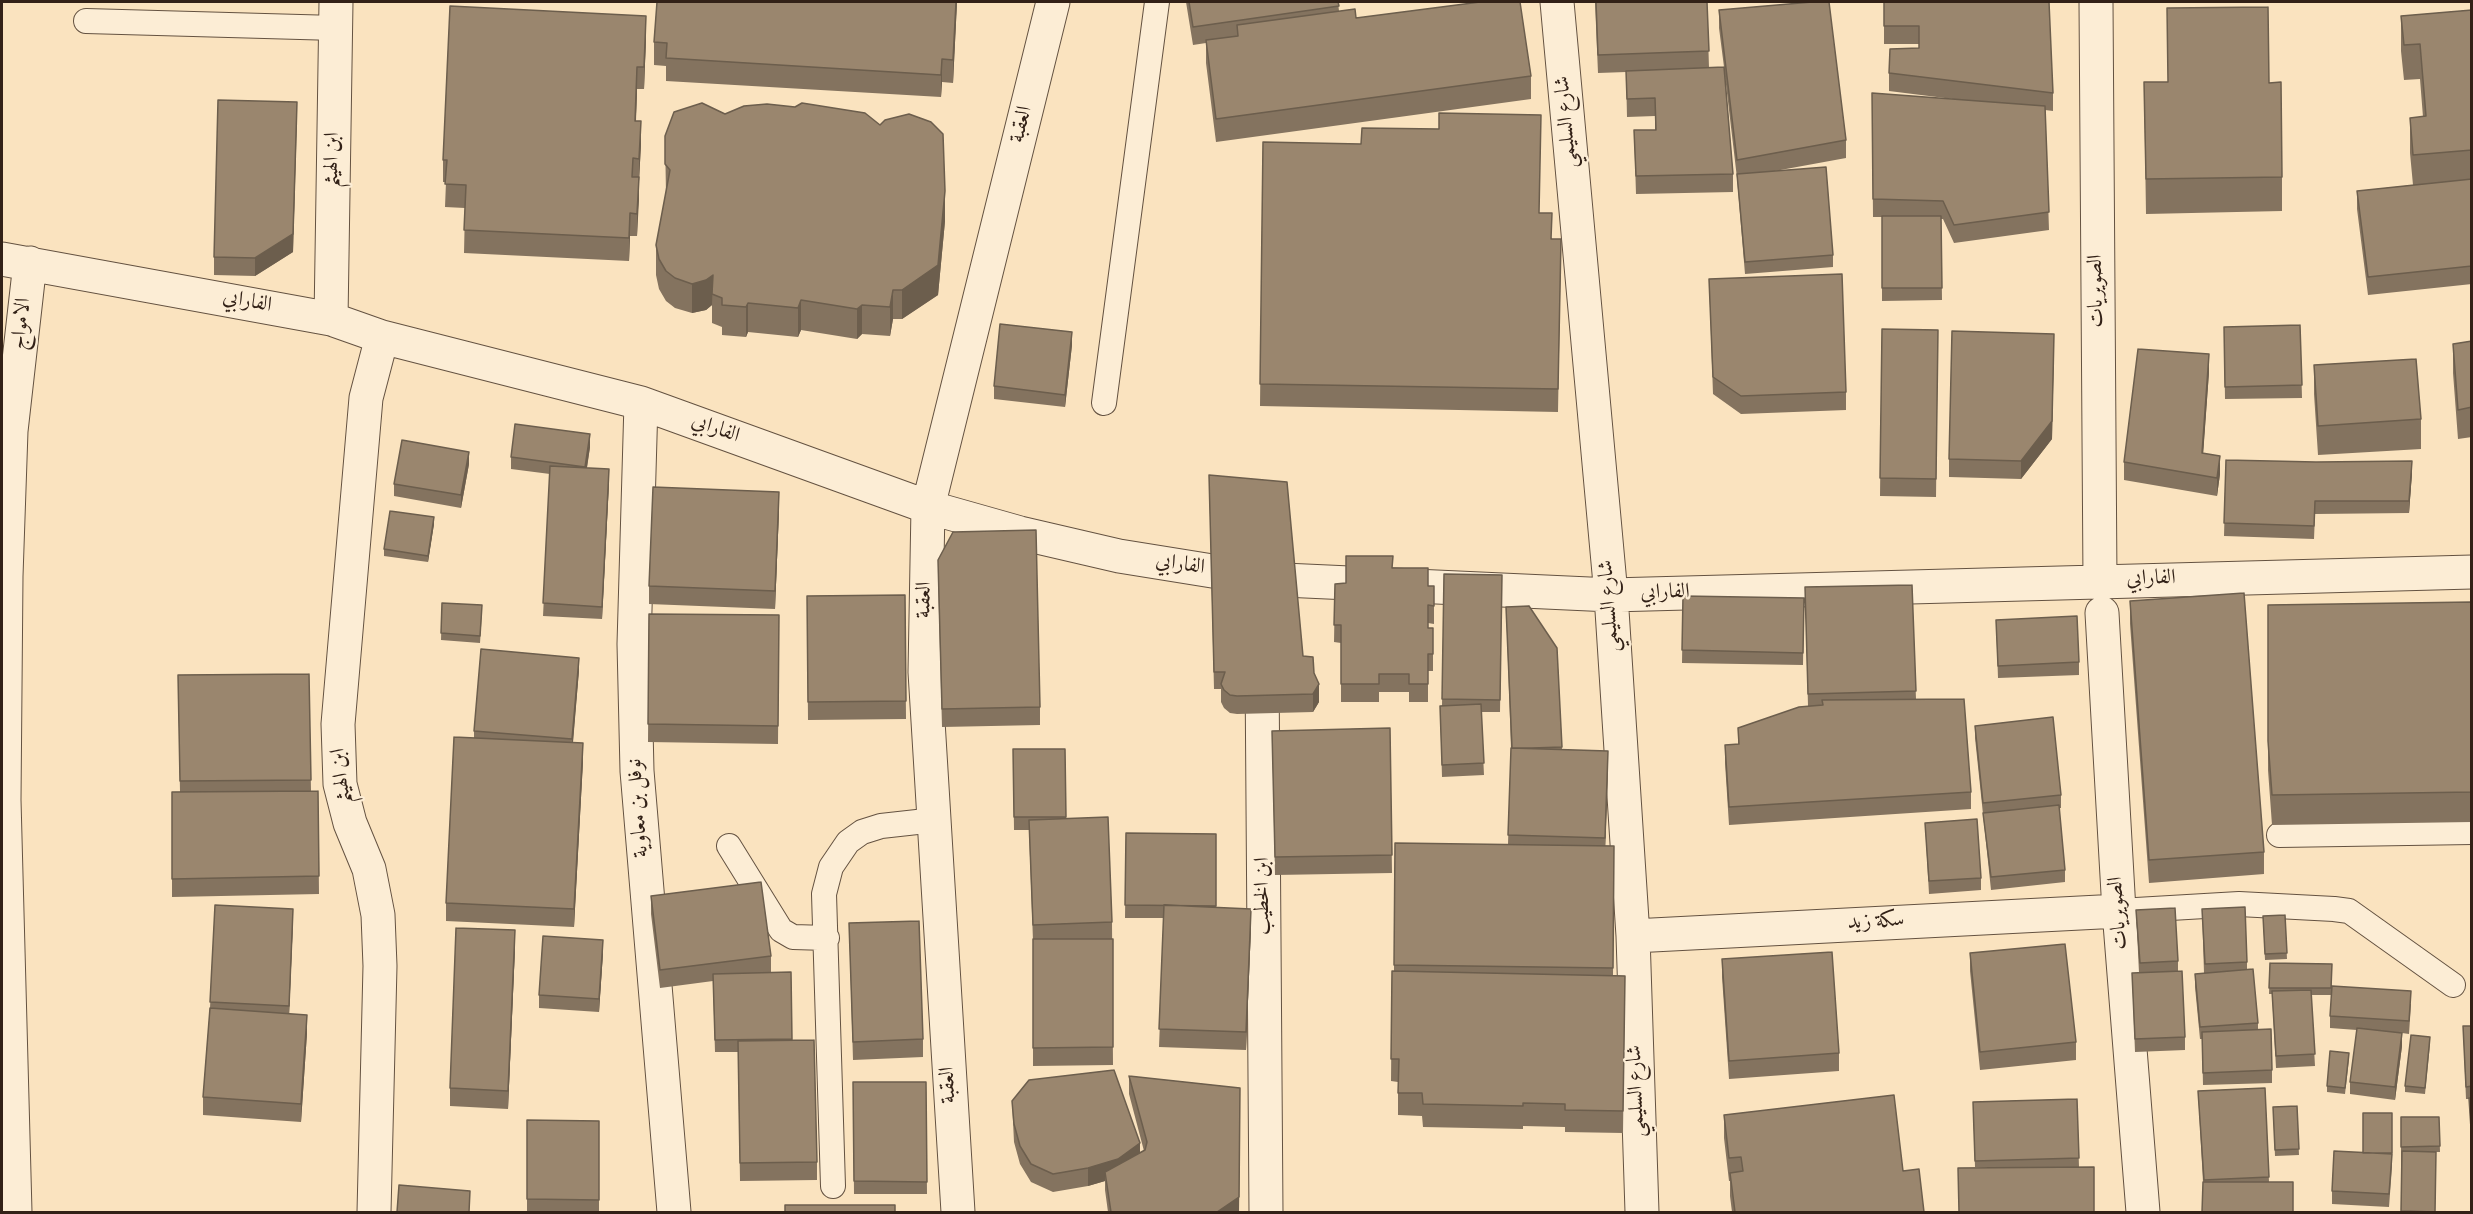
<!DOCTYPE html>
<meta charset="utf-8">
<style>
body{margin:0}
#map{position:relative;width:2473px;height:1214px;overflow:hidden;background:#fae3bf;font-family:"Sorts Mill Goudy",serif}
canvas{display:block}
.frame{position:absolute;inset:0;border:3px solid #322117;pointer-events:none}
</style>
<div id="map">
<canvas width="2473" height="1214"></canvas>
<div class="frame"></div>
</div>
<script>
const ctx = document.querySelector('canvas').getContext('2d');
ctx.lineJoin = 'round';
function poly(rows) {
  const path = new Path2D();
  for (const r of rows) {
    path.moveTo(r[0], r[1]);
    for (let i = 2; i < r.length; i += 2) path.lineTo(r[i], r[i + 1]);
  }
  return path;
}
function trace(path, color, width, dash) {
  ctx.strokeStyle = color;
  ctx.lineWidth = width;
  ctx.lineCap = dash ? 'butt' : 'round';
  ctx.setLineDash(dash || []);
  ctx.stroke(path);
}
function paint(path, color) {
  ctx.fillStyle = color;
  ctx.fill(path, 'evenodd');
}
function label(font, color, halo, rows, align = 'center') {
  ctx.font = font + ' "Sorts Mill Goudy",Amiri,serif';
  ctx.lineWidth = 4.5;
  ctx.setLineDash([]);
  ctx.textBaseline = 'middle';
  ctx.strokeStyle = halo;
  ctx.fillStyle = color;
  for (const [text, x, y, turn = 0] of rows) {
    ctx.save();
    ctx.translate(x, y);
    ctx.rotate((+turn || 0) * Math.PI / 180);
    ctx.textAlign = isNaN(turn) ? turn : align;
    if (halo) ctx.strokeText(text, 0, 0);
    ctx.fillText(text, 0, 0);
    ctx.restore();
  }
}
const lane = poly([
 [86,21,336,28],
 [1104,403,1157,2],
 [2279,835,2472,832],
 [729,846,781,930,793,937,827,938],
 [2119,911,2239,904,2334,909,2349,911,2453,985],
 [833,1186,824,894,831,867,848,842,862,832,881,826,935,820]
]);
const street = poly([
 [1557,2,1611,595,1633,936,1642,1212],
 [2096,2,2100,581],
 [2,259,331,319,382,337,641,403,928,507,1020,533,1119,556,1262,579,1611,595,2472,572],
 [331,319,336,2],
 [641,403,634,644,637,771,674,1212],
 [2102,613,2119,911,2143,1212],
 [1262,668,1266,1212],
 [1633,936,2119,911],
 [15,1212,4,800,6,576,11,431,30,263],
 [374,1212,380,966,378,915,369,869,350,823,340,784,338,724,366,398,382,337],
 [958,1212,925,672,928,507,1053,2]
]);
trace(lane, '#645241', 26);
trace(street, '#645241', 35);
trace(lane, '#fcedd5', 24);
trace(street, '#fcedd5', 33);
paint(poly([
 [657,2,957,2,953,83,942,82,941,97,666,81,666,66,654,65,654,42],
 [1186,2,1338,2,1339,11,1356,18,1531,76,1531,99,1216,142,1206,63,1206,43,1193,45],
 [1595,2,1707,2,1709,68,1724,67,1719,28,1719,10,1846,140,1846,158,1775,171,1833,255,1833,267,1745,274,1737,178,1725,76,1733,174,1733,192,1636,194,1634,130,1655,130,1655,116,1627,117,1626,72,1598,73],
 [1884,2,2053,93,2053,111,2045,110,2049,230,1954,243,1943,219,1941,219,1942,300,1882,301,1882,217,1873,217,1872,93,1961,100,1889,91,1889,73,1919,48,1919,44,1884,44],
 [2472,10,2472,284,2368,295,2357,209,2357,191,2413,185,2410,153,2410,118,2423,117,2420,79,2404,80,2401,51,2401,16],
 [646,38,644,89,637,89,636,121,641,144,639,181,637,236,630,236,629,261,464,253,465,208,445,207,446,182,443,182,443,160],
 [2144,82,2269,83,2282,177,2282,211,2146,214],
 [297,120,293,252,255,276,214,275,214,257],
 [665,136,945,221,938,295,902,319,893,319,890,336,862,334,857,339,801,330,798,337,748,332,746,337,722,335,722,327,712,323,712,305,706,310,692,313,675,308,666,301,659,289,656,275,656,245,666,194],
 [1263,142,1540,213,1552,239,1561,239,1558,412,1260,406],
 [1709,279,1846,392,1846,410,1741,414,1713,394],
 [2300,325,2302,398,2225,399,2224,327],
 [1882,329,1938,330,1936,497,1880,496],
 [2472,341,2472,437,2458,439,2453,373,2453,344],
 [1072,345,1065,407,994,399,994,386],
 [2054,351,2052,439,2021,479,1949,477,1949,459],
 [2314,365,2421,419,2421,449,2318,455,2314,394],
 [2209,372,2203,453,2220,474,2217,496,2124,480,2124,462],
 [590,447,587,468,609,482,602,619,543,616,550,474,511,469,511,457],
 [2226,460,2412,473,2409,513,2315,514,2314,539,2224,536],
 [469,464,461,508,394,496,394,484],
 [1209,475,1303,656,1314,673,1319,702,1313,712,1237,714,1230,713,1224,708,1221,702,1221,689,1214,689],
 [779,510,775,609,649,604,649,586],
 [434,524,428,562,384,556,384,549],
 [1393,568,1428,586,1434,586,1434,624,1428,623,1428,628,1433,646,1433,671,1428,671,1428,702,1409,702,1409,692,1379,692,1379,702,1341,702,1341,643,1334,642,1335,584,1346,583],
 [1444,574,1502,575,1500,712,1481,712,1484,775,1442,777,1440,706,1442,706],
 [938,578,1040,707,1040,725,942,727],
 [1912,585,1916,699,1971,792,1971,809,1729,825,1725,763,1725,745,1738,744,1738,728,1808,706,1805,587],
 [905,595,906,719,808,720,807,596],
 [1683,596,1804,598,1803,665,1682,663],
 [2130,601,2264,852,2264,874,2149,883,2130,624],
 [2472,602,2472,822,2272,825,2268,770,2268,605],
 [442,603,482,612,480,643,441,640],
 [1506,607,1557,648,1562,749,1608,768,1605,846,1614,846,1613,975,1625,976,1623,1133,1565,1132,1565,1127,1523,1126,1523,1129,1423,1127,1422,1116,1398,1115,1398,1082,1391,1081,1392,971,1394,972,1394,965,1508,844,1511,748],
 [649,614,779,615,778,744,648,742],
 [1996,620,2079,662,2079,675,1998,678],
 [579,670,573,743,583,761,574,927,446,921,446,903,474,738,474,731],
 [309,674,311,791,318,791,319,894,172,897,172,792,180,792,178,675],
 [1975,726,2061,795,2061,808,2059,808,2065,870,2065,882,1991,890,1975,738],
 [1390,728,1392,873,1275,875,1272,731],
 [1013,749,1065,749,1066,819,1112,922,1113,1065,1033,1066,1033,941,1029,830,1014,830],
 [1925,823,1981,878,1981,890,1929,894],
 [1126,833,1216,834,1216,908,1251,927,1246,1050,1159,1047,1164,918,1125,918],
 [651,896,771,956,771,973,791,972,792,1040,817,1162,817,1180,740,1181,738,1052,715,1052,713,981,660,988,651,914],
 [215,905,293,921,289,1014,307,1033,301,1122,203,1115,203,1097,210,1008],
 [2202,909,2247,962,2247,970,2258,1023,2258,1030,2272,1070,2272,1083,2203,1085,2202,1039,2200,1039,2195,987,2195,974,2204,973],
 [2136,910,2178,961,2178,971,2185,1037,2185,1050,2135,1052,2132,973,2139,973],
 [2285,915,2287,959,2265,960,2263,916],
 [849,923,923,1039,923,1057,853,1060],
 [515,948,508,1109,450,1106,450,1088],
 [603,953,599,1012,539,1008,539,995],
 [1970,953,2076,1042,2076,1060,1980,1070,1970,971],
 [1722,959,1839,1053,1839,1071,1729,1079,1722,977],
 [2270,963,2332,964,2331,995,2311,995,2315,1066,2276,1068,2272,994,2269,994],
 [2411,1004,2409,1034,2402,1033,2402,1046,2395,1100,2350,1094,2350,1082,2357,1030,2330,1028,2330,1016],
 [2463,1026,2472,1026,2472,1151,2469,1099,2466,1099],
 [2430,1044,2425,1094,2405,1092,2405,1086],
 [2349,1059,2345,1094,2327,1092,2327,1086],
 [1129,1076,1240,1088,1239,1212,1108,1212,1105,1190,1105,1181,1088,1186,1053,1192,1031,1182,1020,1164,1014,1142,1012,1101,1140,1153,1144,1151,1129,1094],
 [853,1082,926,1082,927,1194,854,1194],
 [2265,1088,2269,1182,2203,1182,2198,1091],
 [2077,1099,2079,1167,1975,1167,1973,1102],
 [2297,1106,2299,1155,2275,1156,2273,1107],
 [2392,1113,2392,1167,2389,1207,2332,1204,2332,1191,2363,1153],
 [1724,1115,1903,1171,1924,1212,1732,1212,1730,1196,1730,1181,1729,1181,1724,1138],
 [2401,1117,2439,1117,2440,1152,2436,1152,2435,1212,2401,1212],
 [527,1120,599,1121,599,1212,527,1212]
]), '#84735f');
paint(poly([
 [956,2,957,2,953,83,953,60],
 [646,16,646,38,644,89,644,67],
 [942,59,942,82,941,97,941,75],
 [637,67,637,89,635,143,635,121],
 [297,102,293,252,255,276,255,258],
 [641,121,641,144,639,181,639,159],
 [639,177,639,200,637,236,637,214],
 [945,191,945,221,938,295,902,319,902,290],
 [630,213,630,236,629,261,629,238],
 [713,275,712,305,706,310,692,313,692,284],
 [893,290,893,319,890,336,890,307],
 [801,300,801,330,798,337,798,308],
 [748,303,748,332,746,337,746,307],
 [862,305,862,334,857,339,857,309],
 [1072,332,1072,345,1065,407,1065,395],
 [2054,334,2052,439,2021,479,2021,461],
 [2209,354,2209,372,2202,470,2202,453],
 [590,434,590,447,585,479,585,467],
 [469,452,469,464,461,508,461,495],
 [2220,456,2220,474,2217,496,2217,478],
 [2412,461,2412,473,2409,513,2409,501],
 [609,469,609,482,602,619,602,607],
 [779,492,779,510,775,609,775,591],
 [434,517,434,524,428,562,428,556],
 [579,658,579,670,572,752,572,739],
 [1319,684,1319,702,1313,712,1313,694],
 [583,743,583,761,574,927,574,909],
 [1608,751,1608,768,1605,856,1605,838],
 [293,909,293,921,289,1018,289,1006],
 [1251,909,1251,927,1246,1050,1246,1032],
 [515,930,515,948,508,1109,508,1091],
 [603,940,603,953,599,1012,599,999],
 [307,1015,307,1033,301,1122,301,1104],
 [2402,1033,2402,1046,2395,1100,2395,1087],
 [1240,1088,1239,1212,1217,1212],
 [1140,1143,1140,1161,1105,1172,1105,1181,1088,1186,1088,1168]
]), '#6c5e4d');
const building = poly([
 [657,2,956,2,953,60,942,59,941,75,666,58,667,43,654,42,657,2],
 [1189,2,1338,2,1339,6,1193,27,1189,2],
 [1480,2,1520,2,1531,76,1216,119,1206,40,1238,36,1237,25,1355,9,1356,18,1480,2],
 [1596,2,1707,2,1709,51,1598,55,1596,2],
 [1812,2,1829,2,1846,140,1737,160,1719,10,1812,2],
 [1884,2,2049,2,2053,93,1889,73,1890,49,1919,48,1919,26,1884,26,1884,2],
 [450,6,646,16,644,67,637,67,635,121,641,121,639,159,633,158,632,177,639,177,637,214,630,213,629,238,464,230,466,185,445,184,447,160,443,160,450,6],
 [2268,7,2269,83,2281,82,2282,177,2146,179,2144,82,2168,82,2167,8,2268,7],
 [2472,10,2472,150,2413,155,2410,118,2426,116,2420,44,2404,45,2401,16,2472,10],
 [1724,67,1733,174,1636,176,1634,130,1656,130,1655,98,1627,99,1626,71,1724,67],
 [1872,93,2045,106,2049,212,1954,225,1943,201,1873,199,1872,93],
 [218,100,297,102,293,234,255,258,214,257,218,100],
 [702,103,725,114,744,106,767,104,795,107,802,103,865,113,880,125,885,120,909,114,931,122,943,134,945,191,938,265,902,290,893,290,890,307,862,305,857,309,801,300,798,308,748,303,746,307,722,305,722,298,712,294,713,275,706,280,692,284,675,278,666,271,659,259,656,245,670,170,665,164,665,136,674,112,702,103],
 [1439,113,1541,115,1539,213,1552,213,1551,239,1561,239,1558,389,1260,384,1263,142,1361,144,1362,128,1439,129,1439,113],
 [1826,167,1833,255,1745,262,1737,174,1826,167],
 [2472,179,2472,266,2368,277,2357,191,2472,179],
 [1882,216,1941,216,1942,288,1882,288,1882,216],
 [1842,274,1846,392,1741,396,1713,377,1709,279,1842,274],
 [1000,324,1072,332,1065,395,994,386,1000,324],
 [2300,325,2302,385,2225,387,2224,327,2300,325],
 [1882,329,1938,330,1936,479,1880,478,1882,329],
 [1952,331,2054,334,2052,421,2021,461,1949,459,1952,331],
 [2472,341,2472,407,2458,410,2453,344,2472,341],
 [2138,349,2209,354,2202,453,2220,456,2217,478,2124,462,2138,349],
 [2416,359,2421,419,2318,426,2314,365,2416,359],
 [515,424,590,434,585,467,511,457,515,424],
 [402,440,469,452,461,495,394,484,402,440],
 [2226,460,2316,462,2412,461,2409,501,2315,501,2314,526,2224,523,2226,460],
 [550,466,609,469,602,607,543,603,550,466],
 [1209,475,1287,482,1303,656,1313,657,1314,673,1319,684,1313,694,1237,696,1230,695,1224,690,1221,684,1225,672,1214,672,1209,475],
 [653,487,779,492,775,591,649,586,653,487],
 [390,511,434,517,428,556,384,549,390,511],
 [1036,530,1040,707,942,709,938,560,953,532,1036,530],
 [1346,556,1393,556,1392,568,1428,568,1428,586,1434,586,1434,606,1428,605,1428,628,1433,628,1433,654,1428,654,1428,684,1409,684,1409,674,1379,674,1379,684,1341,684,1341,625,1334,625,1335,584,1346,583,1346,556],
 [1444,574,1502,575,1500,700,1442,699,1444,574],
 [1912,585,1916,691,1808,694,1805,587,1912,585],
 [2244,593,2264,852,2149,860,2130,601,2244,593],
 [905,595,906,701,808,702,807,596,905,595],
 [1683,596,1804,598,1803,653,1682,650,1683,596],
 [2472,602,2472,792,2272,795,2268,741,2268,605,2472,602],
 [442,603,482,605,480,636,441,633,442,603],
 [1529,606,1557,648,1562,747,1532,748,1512,748,1506,607,1529,606],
 [649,614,779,615,778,726,648,724,649,614],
 [2077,616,2079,662,1998,666,1996,620,2077,616],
 [481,649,579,658,572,739,474,731,481,649],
 [309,674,311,780,180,781,178,675,309,674],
 [1964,699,1971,792,1729,807,1725,745,1739,744,1738,728,1799,707,1823,705,1822,700,1964,699],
 [1481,704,1484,763,1442,765,1440,706,1481,704],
 [2053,717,2061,795,1983,803,1975,726,2053,717],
 [1390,728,1392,855,1275,857,1272,731,1390,728],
 [454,737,583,743,574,909,446,903,454,737],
 [1511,748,1608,751,1605,838,1508,835,1511,748],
 [1013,749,1065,749,1066,817,1014,817,1013,749],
 [318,791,319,876,172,879,172,792,318,791],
 [2059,805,2065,870,1991,877,1983,813,2059,805],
 [1108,817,1112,922,1033,925,1029,820,1108,817],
 [1977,819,1981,878,1929,881,1925,823,1977,819],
 [1126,833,1216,834,1216,906,1125,905,1126,833],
 [1395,843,1614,846,1613,968,1394,965,1395,843],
 [761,882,771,956,660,970,651,896,761,882],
 [215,905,293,909,289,1006,210,1002,215,905],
 [1164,905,1251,909,1246,1032,1159,1029,1164,905],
 [2245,907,2247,962,2205,964,2202,909,2245,907],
 [2175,908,2178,961,2140,963,2136,910,2175,908],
 [2285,915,2287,953,2265,954,2263,916,2285,915],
 [919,921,923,1039,853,1042,849,923,919,921],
 [456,928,515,930,508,1091,450,1088,456,928],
 [543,936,603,940,599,999,539,995,543,936],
 [1033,939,1113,939,1113,1047,1033,1048,1033,939],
 [2065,944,2076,1042,1980,1052,1970,953,2065,944],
 [1832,952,1839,1053,1729,1061,1722,959,1832,952],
 [2270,963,2332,964,2331,988,2269,988,2270,963],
 [2253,969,2258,1023,2200,1027,2195,974,2253,969],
 [1392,971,1625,976,1623,1111,1565,1110,1565,1104,1523,1103,1523,1106,1423,1104,1422,1093,1398,1093,1399,1059,1391,1059,1392,971],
 [2182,971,2185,1037,2135,1039,2132,973,2182,971],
 [791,972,792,1039,715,1040,713,974,791,972],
 [2332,986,2411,991,2409,1021,2330,1016,2332,986],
 [2311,990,2315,1054,2276,1056,2272,991,2311,990],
 [210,1008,307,1015,301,1104,203,1097,210,1008],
 [2463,1026,2472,1026,2472,1086,2466,1087,2463,1026],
 [2357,1028,2402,1033,2395,1087,2350,1082,2357,1028],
 [2271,1029,2272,1070,2203,1073,2202,1032,2271,1029],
 [2411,1035,2430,1037,2425,1088,2405,1086,2411,1035],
 [814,1040,817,1162,740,1163,738,1041,814,1040],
 [2330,1051,2349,1053,2345,1088,2327,1086,2330,1051],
 [1114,1070,1140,1143,1118,1159,1088,1168,1053,1174,1031,1164,1020,1146,1014,1124,1012,1101,1029,1080,1114,1070],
 [1129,1076,1240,1088,1239,1197,1217,1212,1111,1212,1105,1172,1145,1150,1147,1142,1129,1076],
 [853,1082,926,1082,927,1182,854,1181,853,1082],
 [2265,1088,2269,1177,2204,1180,2198,1091,2265,1088],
 [1894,1095,1903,1171,1919,1169,1924,1212,1735,1212,1730,1173,1743,1171,1741,1157,1729,1158,1724,1115,1894,1095],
 [2469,1098,2472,1098,2472,1144,2469,1098],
 [2077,1099,2079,1158,1975,1161,1973,1102,2077,1099],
 [2297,1106,2299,1149,2275,1150,2273,1107,2297,1106],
 [2363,1113,2392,1113,2392,1153,2363,1153,2363,1113],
 [2401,1117,2439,1117,2440,1146,2401,1147,2401,1117],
 [527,1120,599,1121,599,1200,527,1199,527,1120],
 [2334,1151,2392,1154,2389,1194,2332,1191,2334,1151],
 [2402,1151,2436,1152,2435,1212,2401,1211,2402,1151],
 [2094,1167,2094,1212,1959,1212,1958,1168,2094,1167],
 [2203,1182,2293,1182,2293,1212,2202,1212,2203,1182],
 [399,1185,470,1191,469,1212,397,1212,399,1185],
 [785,1205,895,1205,895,1212,785,1212,785,1205]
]);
paint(building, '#9a866e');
trace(building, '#6c5e4d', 1.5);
label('21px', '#322117', '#fcedd5', [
 ["شارع السليمي",1568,122,-95],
 ["العقبة",1023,125,-76],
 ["ابن الهيثم",334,160,-89],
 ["الصويريات",2098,291,-91],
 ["الفارابي",247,303,11],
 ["الامواج",23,324,-84],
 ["الفارابي",715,430,20],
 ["الفارابي",1180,566,9],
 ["الفارابي",2151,580,-1],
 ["الفارابي",1665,594,-1],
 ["العقبة",926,600,-89],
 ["شارع السليمي",1611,606,-94],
 ["ابن الهيثم",343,776,-97],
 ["نوفل بن معاوية",640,808,-94],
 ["ابن الخطيب",1264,896,-90],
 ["الصويريات",2120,913,-94],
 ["سكة زيد",1876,923,-3],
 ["العقبة",950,1085,-93],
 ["شارع السليمي",1638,1091,-92]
]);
</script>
